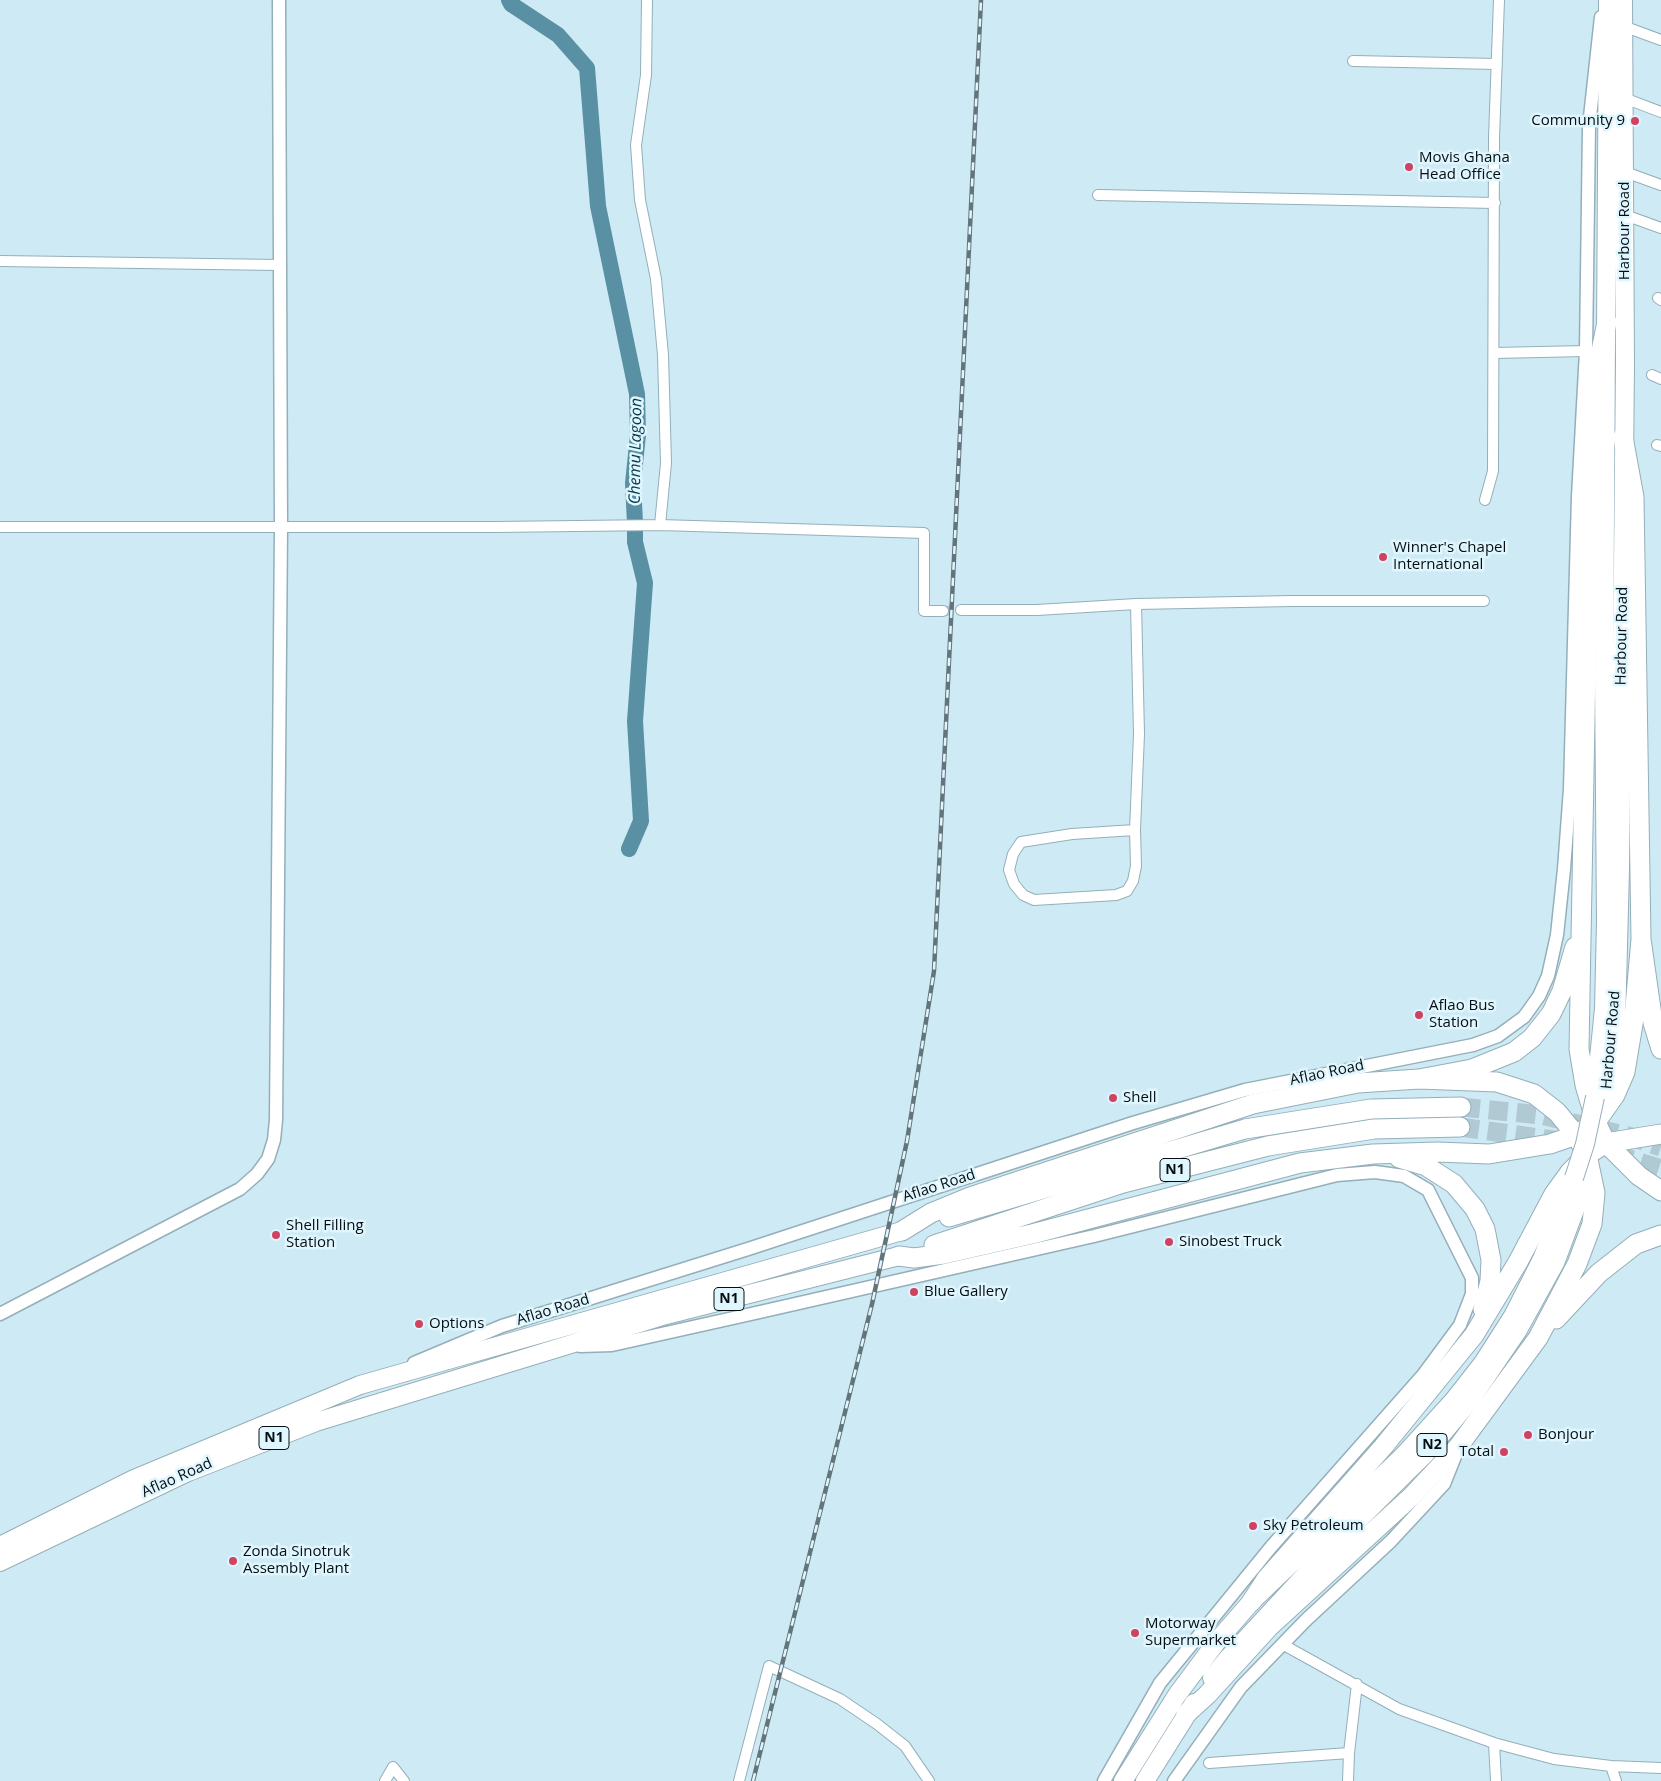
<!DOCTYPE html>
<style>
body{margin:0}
canvas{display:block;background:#ceeaf5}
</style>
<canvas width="1661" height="1781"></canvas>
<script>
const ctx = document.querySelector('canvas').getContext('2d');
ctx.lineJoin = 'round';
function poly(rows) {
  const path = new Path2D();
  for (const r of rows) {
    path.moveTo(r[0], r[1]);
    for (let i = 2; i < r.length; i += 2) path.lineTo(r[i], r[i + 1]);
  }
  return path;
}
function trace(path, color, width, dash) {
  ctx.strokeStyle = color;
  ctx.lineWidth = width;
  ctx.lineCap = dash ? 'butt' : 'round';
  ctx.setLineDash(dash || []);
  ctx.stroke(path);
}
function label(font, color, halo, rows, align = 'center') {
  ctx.font = font + ' "Open Sans",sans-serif';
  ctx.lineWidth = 5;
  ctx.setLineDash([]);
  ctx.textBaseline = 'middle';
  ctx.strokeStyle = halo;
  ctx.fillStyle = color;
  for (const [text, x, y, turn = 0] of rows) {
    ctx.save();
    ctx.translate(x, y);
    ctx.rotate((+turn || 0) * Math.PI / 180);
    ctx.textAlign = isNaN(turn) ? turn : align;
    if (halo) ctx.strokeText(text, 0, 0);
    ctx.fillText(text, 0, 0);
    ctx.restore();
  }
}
trace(poly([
 [509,0,511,4,558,35,587,68,598,206,637,394,638,435,633,483,635,523,635,542,645,583,635,721,641,821,629,849]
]), '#5990a3', 16);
trace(poly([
 [943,611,961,610]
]), '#b0c9d3', 10, [10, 5]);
trace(poly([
 [1461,1107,1541,1115,1632,1137,1661,1147],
 [1460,1127,1560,1141],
 [1614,1154,1661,1169]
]), '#b0c9d3', 19, [19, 9]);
const minor = poly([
 [647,0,646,75,636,145,640,200,656,279,663,355,666,463,660,525],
 [1623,26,1661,40],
 [1353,61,1497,64],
 [1624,98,1661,112],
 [1625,172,1661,185],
 [1098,195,1495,203],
 [1625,215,1661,228],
 [0,261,279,265],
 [1658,298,1661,300],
 [1494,353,1586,351],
 [1652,375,1661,379],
 [1657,445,1661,446],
 [1485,500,1493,471,1494,138,1499,0],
 [0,527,495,527,660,525,924,533,924,611,943,611],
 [961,610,1037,610,1136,604,1292,601,1484,601],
 [1135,830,1072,834,1021,842,1013,854,1009,870,1014,884,1023,895,1034,900,1116,895,1127,891,1133,881,1136,866,1135,830,1139,734,1136,604],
 [1282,1644,1399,1709,1494,1743,1554,1759,1611,1766,1661,1768],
 [1494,1743,1496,1781],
 [1209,1763,1349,1753],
 [1611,1766,1616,1781],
 [385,1781,393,1767,404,1781],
 [739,1781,769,1666,840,1699,877,1724,905,1746,929,1781],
 [1348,1781,1349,1753,1357,1684]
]);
const tertiary = poly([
 [0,1314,240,1189,257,1174,268,1159,274,1140,276,1120,281,528,279,0],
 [580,1346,612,1345,751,1314,1094,1236,1337,1175,1375,1172,1404,1176,1428,1190,1472,1278,1472,1294,1460,1325,1423,1375,1271,1547,1160,1683,1104,1781],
 [414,1363,502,1326,748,1249,1133,1123,1245,1090,1473,1045,1498,1036,1524,1017,1539,996,1548,976,1557,935,1564,869,1570,789,1578,496,1586,351,1589,126,1601,17],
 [1174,1781,1241,1687,1306,1620,1391,1541,1444,1484,1456,1454]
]);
const trunk = poly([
 [1595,1097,1604,1009,1606,921,1604,677,1608,0],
 [1604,1110,1612,1066,1616,1023,1620,869,1625,364,1623,0],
 [0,1546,134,1479,360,1385,902,1231],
 [0,1562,188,1472,316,1422,666,1315,899,1256],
 [1212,1678,1229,1657,1331,1547,1426,1453,1469,1402,1518,1330,1555,1263,1583,1188],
 [1123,1781,1177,1695,1218,1640,1252,1601,1403,1456,1454,1400,1483,1363,1513,1316,1542,1259,1574,1178],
 [1145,1781,1194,1703]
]);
const motorway = poly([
 [1607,322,1597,371,1588,554,1579,1049,1585,1085,1596,1122,1606,1143,1639,1176,1661,1191],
 [1623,437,1634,497,1641,939,1653,1023,1661,1049],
 [1399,1158,1426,1166,1454,1184,1475,1209,1485,1229,1491,1260,1490,1281,1483,1309],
 [949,1217,1245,1129,1371,1109,1461,1107],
 [902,1231,931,1213,970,1197,1253,1104,1358,1083,1419,1079,1472,1069,1514,1052,1532,1038,1551,1014,1562,991,1575,947],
 [934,1245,1123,1183,1268,1146,1374,1129,1460,1127],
 [899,1256,914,1258,944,1254,1032,1234,1300,1163,1373,1154,1437,1152,1489,1154,1550,1144,1576,1135,1596,1122,1615,1095,1625,1072,1634,1018,1641,939],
 [1556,1319,1599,1273,1636,1244,1661,1235],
 [1252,1601,1267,1578,1383,1447,1474,1335,1518,1262,1554,1194,1570,1172,1587,1155,1606,1143,1661,1134],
 [1186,1714,1207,1695,1269,1627,1412,1496,1458,1447,1538,1338,1577,1264,1592,1224,1595,1193,1587,1155,1576,1135,1557,1112,1534,1094,1497,1082,1419,1079]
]);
trace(minor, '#94afb9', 12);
trace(tertiary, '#94afb9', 15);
trace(trunk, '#94afb9', 20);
trace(motorway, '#94afb9', 21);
trace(minor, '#fff', 10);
trace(tertiary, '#fff', 12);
trace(trunk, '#fff', 18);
trace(motorway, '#fff', 19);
const rail = poly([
 [753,1781,872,1304,907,1141,934,971,981,0]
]);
trace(rail, '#63747b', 4.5);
trace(rail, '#e0f6ff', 2.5, [8]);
const trunkBridge = poly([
 [1574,1178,1585,1144,1595,1097]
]);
trace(trunkBridge, '#94afb9', 20, []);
trace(trunkBridge, '#fff', 18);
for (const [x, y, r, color] of [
 [1635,121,5,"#d14260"],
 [1409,167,5,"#d14260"],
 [1383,557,5,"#d14260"],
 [1419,1015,5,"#d14260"],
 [1113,1098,5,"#d14260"],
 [276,1235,5,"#d14260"],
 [1169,1242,5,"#d14260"],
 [914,1292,5,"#d14260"],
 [419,1324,5,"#d14260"],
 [1528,1435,5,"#d14260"],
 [1504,1452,5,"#d14260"],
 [1253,1526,5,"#d14260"],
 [233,1561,5,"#d14260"],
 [1135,1633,5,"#d14260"]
]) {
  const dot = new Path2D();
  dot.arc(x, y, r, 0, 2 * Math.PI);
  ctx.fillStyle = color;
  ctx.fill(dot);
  trace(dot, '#e0f6ff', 2);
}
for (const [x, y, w] of [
 [1175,1170,30],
 [729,1299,30],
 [274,1438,30],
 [1432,1445,30]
]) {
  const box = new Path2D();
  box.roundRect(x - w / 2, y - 11.5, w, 23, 4);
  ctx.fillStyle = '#e0f6ff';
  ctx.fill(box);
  trace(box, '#050e11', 1);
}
label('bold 14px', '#050e11', null, [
 ["N1",1175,1170],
 ["N1",729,1299],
 ["N1",274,1438],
 ["N2",1432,1445]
]);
label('15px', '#050e11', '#e0f6ff', [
 ["Community 9",1625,121,"right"],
 ["Movis Ghana",1419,158],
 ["Head Office",1419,175],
 ["Winner's Chapel",1393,548],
 ["International",1393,565],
 ["Aflao Bus",1429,1006],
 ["Station",1429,1023],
 ["Shell",1123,1098],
 ["Shell Filling",286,1226],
 ["Station",286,1243],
 ["Sinobest Truck",1179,1242],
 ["Blue Gallery",924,1292],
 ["Options",429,1324],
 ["Bonjour",1538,1435],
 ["Total",1494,1452,"right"],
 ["Sky Petroleum",1263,1526],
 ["Zonda Sinotruk",243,1552],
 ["Assembly Plant",243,1569],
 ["Motorway",1145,1624],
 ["Supermarket",1145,1641]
], 'left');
label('15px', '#050e11', '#e0f6ff', [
 ["Harbour Road",1625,231,-90],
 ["Harbour Road",1622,636,-89],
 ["Harbour Road",1611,1040,-85],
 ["Aflao Road",1327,1073,-12],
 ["Aflao Road",939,1186,-18],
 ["Aflao Road",553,1310,-17],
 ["Aflao Road",177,1478,-24]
]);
label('italic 16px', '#043947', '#e0f6ff', [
 ["Chemu Lagoon",636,451,-89]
]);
</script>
